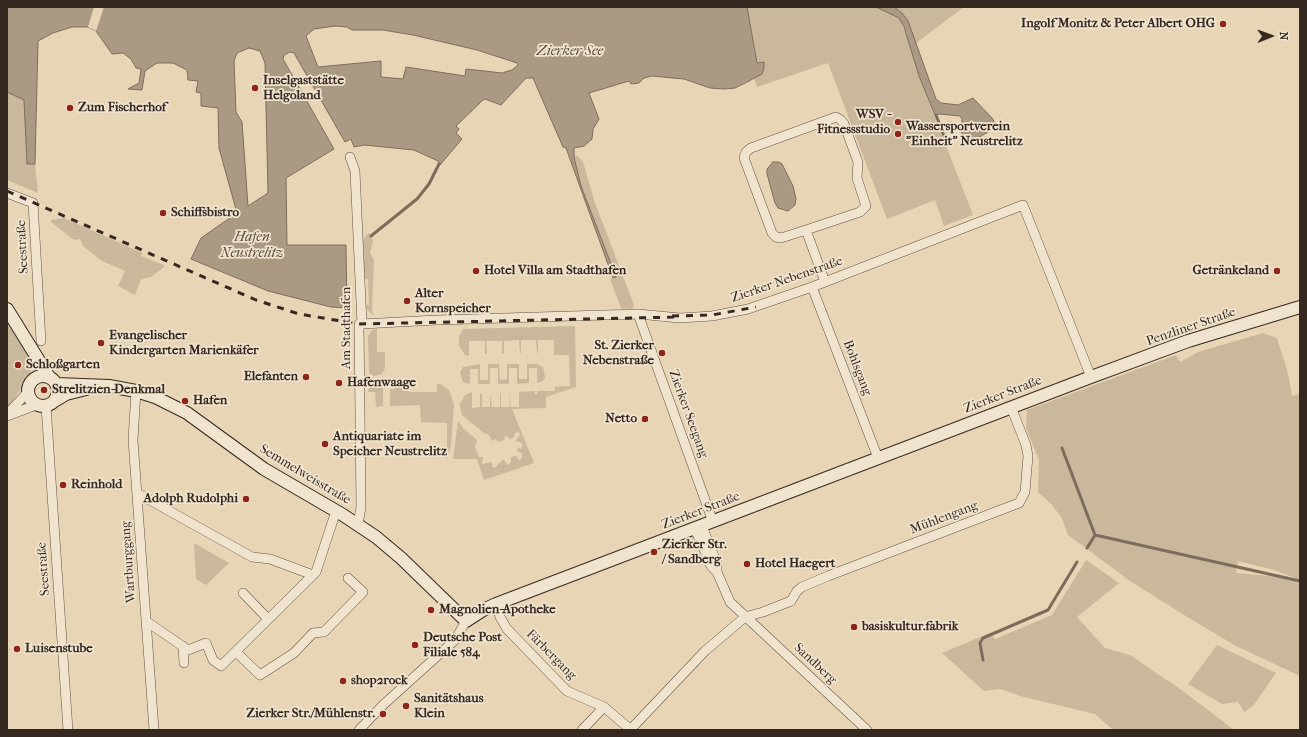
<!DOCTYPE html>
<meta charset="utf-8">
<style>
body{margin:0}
#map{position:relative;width:1307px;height:737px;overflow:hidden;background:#e8d5b5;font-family:"IM FELL French Canon",serif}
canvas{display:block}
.frame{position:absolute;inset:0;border:8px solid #352821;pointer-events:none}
.north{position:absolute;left:1251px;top:16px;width:40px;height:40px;-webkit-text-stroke:3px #f0e4cf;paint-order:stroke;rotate:89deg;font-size:11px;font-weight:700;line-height:16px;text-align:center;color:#352821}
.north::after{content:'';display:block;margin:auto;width:14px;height:18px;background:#352821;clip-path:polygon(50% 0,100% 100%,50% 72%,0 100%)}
</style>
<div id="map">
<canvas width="1307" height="737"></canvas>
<div class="frame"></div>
<div class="north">N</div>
</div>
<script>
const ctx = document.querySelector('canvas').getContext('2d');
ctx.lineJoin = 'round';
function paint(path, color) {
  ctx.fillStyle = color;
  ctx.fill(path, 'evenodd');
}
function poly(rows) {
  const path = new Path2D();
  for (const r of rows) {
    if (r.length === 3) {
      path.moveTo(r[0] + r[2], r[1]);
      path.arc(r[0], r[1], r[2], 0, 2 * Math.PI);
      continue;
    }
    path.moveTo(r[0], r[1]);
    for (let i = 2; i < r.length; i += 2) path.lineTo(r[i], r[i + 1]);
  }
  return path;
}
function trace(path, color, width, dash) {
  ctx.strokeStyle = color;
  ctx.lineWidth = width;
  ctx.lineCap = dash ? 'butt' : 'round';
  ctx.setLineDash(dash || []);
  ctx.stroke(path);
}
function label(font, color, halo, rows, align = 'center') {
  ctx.font = font + ' "IM FELL French Canon",serif';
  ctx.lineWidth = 3.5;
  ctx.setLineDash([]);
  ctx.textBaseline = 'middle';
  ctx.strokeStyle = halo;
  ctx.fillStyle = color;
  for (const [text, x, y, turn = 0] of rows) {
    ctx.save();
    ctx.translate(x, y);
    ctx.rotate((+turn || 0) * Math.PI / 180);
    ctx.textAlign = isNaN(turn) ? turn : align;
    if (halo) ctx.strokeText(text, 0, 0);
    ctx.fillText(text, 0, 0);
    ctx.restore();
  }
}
paint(poly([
 [747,7,876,7,899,18,912,49,919,76,973,215,944,226,935,200,887,219,828,63,757,87,754,78,762,74,764,62,757,63],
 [894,7,964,7,916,43,902,13],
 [7,92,24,100,27,164,35,164,38,193,7,180],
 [574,155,578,156,583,162,595,203,634,305,632,309,621,308,610,279,616,277,581,186],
 [64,218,142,253,141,256,164,265,164,267,151,277,141,279,135,295,118,286,125,271,102,261,83,246,80,239,74,240,51,222,51,220],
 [369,233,373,241,370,252,374,261,372,310,374,316,367,309,366,305,369,305,368,279,364,279,363,239],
 [7,320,21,341,29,360,31,370,27,380,7,409],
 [575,326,576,387,546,397,546,408,512,409,534,463,484,480,477,459,453,459,458,421,463,428,477,440,475,447,479,457,483,457,482,464,492,462,492,466,495,468,503,459,508,465,511,462,511,457,516,456,519,460,522,459,522,453,518,452,517,447,521,449,523,445,520,442,515,441,520,435,519,432,515,433,513,438,509,439,508,437,505,436,504,440,498,442,496,439,492,441,489,435,484,433,462,415,459,403,461,403,464,396,467,394,472,392,472,408,480,407,480,394,482,394,482,407,490,407,490,394,492,407,500,407,500,393,501,393,501,407,510,407,509,393,511,407,519,407,519,392,535,391,535,394,537,394,537,391,555,391,555,387,570,386,569,355,554,355,554,340,538,340,538,353,537,353,536,340,521,340,521,353,520,353,519,340,504,341,504,354,502,354,502,341,486,341,487,354,485,354,485,341,469,341,469,356,465,355,459,346,459,336,463,329],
 [377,329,377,352,385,352,385,368,382,374,374,376,369,373,368,336,372,330],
 [1263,333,1277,338,1288,373,1292,396,1300,394,1300,580,1274,570,1238,561,1236,573,1281,577,1300,581,1300,676,1236,646,1189,618,1130,581,1068,535,1062,518,1051,504,1038,492,1039,460,1026,428,1027,410,1176,355,1180,362,1198,352],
 [480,364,480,380,488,380,488,364,499,364,500,380,507,379,507,364,519,364,519,379,527,379,527,364,537,364,543,367,545,377,543,381,537,383,537,368,529,368,529,383,517,384,517,368,509,368,509,384,498,384,498,368,490,368,490,384,478,384,478,369,470,369,470,384,463,382,460,373,463,367],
 [437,384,442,385,449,390,454,404,451,446,447,459,447,423,421,422,420,405,390,406,390,389,394,389,394,385,408,385,409,392,437,392],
 [375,385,380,385,383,388,383,406,376,407,375,392,368,392,369,387],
 [194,543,229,563,206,585,196,579],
 [1086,560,1119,583,1077,617,1105,648,1130,655,1183,691,1234,730,1113,730,1095,714,1024,697,1000,689,984,691,942,653,990,633,995,639,1052,615],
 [1217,645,1276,673,1253,706,1244,712,1238,702,1222,704,1188,684]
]), '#cab89c');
const water = poly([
 [7,7,747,7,757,63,764,62,764,68,762,74,749,81,735,88,724,89,710,88,684,79,652,76,644,78,639,83,631,84,629,81,589,93,599,119,593,129,592,139,584,146,574,148,574,157,581,186,616,277,613,278,566,148,563,147,533,78,526,78,501,105,485,99,483,100,456,126,459,129,456,133,462,139,440,165,438,161,414,150,364,145,354,147,351,139,345,142,294,53,290,52,284,55,283,59,334,149,286,178,287,245,346,245,347,308,331,307,268,291,191,259,201,238,237,213,219,148,218,108,201,106,201,93,196,92,198,81,188,80,187,70,173,63,157,63,145,71,142,90,128,89,139,83,141,69,136,68,131,59,123,53,112,54,96,31,88,27,72,27,53,33,38,41,35,164,27,164,24,100,7,92,7,7],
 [335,26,347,27,352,30,383,30,413,35,477,50,517,63,518,65,512,70,502,73,466,69,465,76,406,67,403,79,381,77,381,61,318,67,306,36,314,29,335,26],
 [249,48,260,51,265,63,268,193,248,206,242,122,236,112,234,61,237,53,249,48],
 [876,7,894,7,902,13,908,21,936,99,941,103,958,105,973,98,992,118,994,121,991,130,978,138,964,138,961,131,962,119,960,116,940,114,935,115,919,76,904,27,899,18,876,7],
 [773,162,779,162,782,164,793,186,796,199,795,205,788,211,778,208,775,203,767,174,767,169,773,162]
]);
paint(water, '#ab9a83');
trace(water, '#7c6c5c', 1);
paint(poly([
 [94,7,104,7,96,31,88,27]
]), '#e8d5b5');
trace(poly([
 [936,115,946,141],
 [371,236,417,199,429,184,439,164],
 [1062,448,1095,535,1300,581],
 [1087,548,1095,535],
 [983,660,980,643,983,638,1048,610,1077,562]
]), '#7c6c5c', 3);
const street = poly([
 [350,157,355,171,362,324],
 [7,193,33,203,41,341],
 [806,230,860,212,866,206,857,178,858,162,844,124,841,120,836,117,751,148,746,152,744,158,772,233,776,237,781,238,806,230,825,282],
 [812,287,878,458],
 [638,314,713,522],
 [362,324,437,320,638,314,680,318,712,316,748,309,812,287,1023,205,1091,377],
 [136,391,133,440,154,730],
 [46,406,68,730],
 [7,414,27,393],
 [7,416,36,405],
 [137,493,252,557,270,559,313,575],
 [358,524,361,507,359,324,362,324],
 [702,526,717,564,717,572],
 [695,529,711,566,717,572,730,602,867,730],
 [243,593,268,619],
 [496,604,500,617,507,629,567,691,604,707,631,730],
 [146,621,188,650,206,643,213,660,221,666,316,572,336,511],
 [183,646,184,663],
 [236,652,260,675,294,653,313,633,324,632,363,592,348,578],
 [359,730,383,705,455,640,466,621],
 [582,730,604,707],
 [630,730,705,651,745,617,763,612,791,601,797,591,802,587,828,576,1019,503,1025,492,1028,456,1026,445,1011,407]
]);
const secondary = poly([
 [7,309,49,377],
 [43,391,15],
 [56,384,109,386,136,391,155,397,187,413,264,469,343,515,376,537,401,558,466,621,483,610,496,604,1091,377,1188,341,1300,307],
 [56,400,66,394,86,389]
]);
trace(street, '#625346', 10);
trace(secondary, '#352821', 14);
trace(street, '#f0e4cf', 9);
trace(secondary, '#f0e4cf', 12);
trace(poly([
 [7,191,256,300,299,314,359,324,678,317],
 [672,316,712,315,756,307]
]), '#352821', 3, [7, 7]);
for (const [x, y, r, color] of [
 [1223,24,4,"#8f2418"],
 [255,88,4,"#8f2418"],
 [70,108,4,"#8f2418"],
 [898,122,4,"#8f2418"],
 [898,134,4,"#8f2418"],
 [163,213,4,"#8f2418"],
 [476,271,4,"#8f2418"],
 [1277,271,4,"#8f2418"],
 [407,301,4,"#8f2418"],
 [101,343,4,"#8f2418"],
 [662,353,4,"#8f2418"],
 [18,365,4,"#8f2418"],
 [306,377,4,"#8f2418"],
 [339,383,4,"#8f2418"],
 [44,390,4,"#8f2418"],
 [185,401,4,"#8f2418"],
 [645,419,4,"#8f2418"],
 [325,444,4,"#8f2418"],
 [63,485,4,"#8f2418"],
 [246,499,4,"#8f2418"],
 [654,552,4,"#8f2418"],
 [747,564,4,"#8f2418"],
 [431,610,4,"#8f2418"],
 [854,627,4,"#8f2418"],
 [415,645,4,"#8f2418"],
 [17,649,4,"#8f2418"],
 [343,681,4,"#8f2418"],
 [406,706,4,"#8f2418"],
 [383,714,4,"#8f2418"]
]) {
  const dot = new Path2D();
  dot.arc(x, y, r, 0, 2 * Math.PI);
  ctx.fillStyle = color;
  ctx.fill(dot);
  trace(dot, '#f0e4cf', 1.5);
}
label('bold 13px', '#352821', '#f0e4cf', [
 ["Ingolf Monitz & Peter Albert OHG",1215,24,"right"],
 ["Inselgaststätte",263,81],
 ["Helgoland",263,96],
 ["Zum Fischerhof",78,108],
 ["WSV -",890,115,"right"],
 ["Fitnessstudio",890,130,"right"],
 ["Wassersportverein",906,127],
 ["\"Einheit\" Neustrelitz",906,142],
 ["Schiffsbistro",171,213],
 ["Hotel Villa am Stadthafen",484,271],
 ["Getränkeland",1269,271,"right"],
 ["Alter",415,294],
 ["Kornspeicher",415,309],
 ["Evangelischer",109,336],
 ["Kindergarten Marienkäfer",109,351],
 ["St. Zierker",654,346,"right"],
 ["Nebenstraße",654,361,"right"],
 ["Schloßgarten",26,365],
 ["Elefanten",298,377,"right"],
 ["Hafenwaage",347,383],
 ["Strelitzien-Denkmal",52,390],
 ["Hafen",193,401],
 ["Netto",637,419,"right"],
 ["Antiquariate im",333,437],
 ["Speicher Neustrelitz",333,452],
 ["Reinhold",71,485],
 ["Adolph Rudolphi",238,499,"right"],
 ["Zierker Str.",662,545],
 ["/ Sandberg",662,560],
 ["Hotel Haegert",755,564],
 ["Magnolien-Apotheke",439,610],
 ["basiskultur.fabrik",862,627],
 ["Deutsche Post",423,638],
 ["Filiale 584",423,653],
 ["Luisenstube",25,649],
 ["shop2rock",351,681],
 ["Sanitätshaus",414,699],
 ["Klein",414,714],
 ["Zierker Str./Mühlenstr.",375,714,"right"]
], 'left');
label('13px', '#352821', '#f0e4cf', [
 ["Seestraße",23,247,-93],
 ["Zierker Nebenstraße",787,280,-19],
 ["Penzliner Straße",1191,327,-19],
 ["Am Stadthafen",347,328,-90],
 ["Bohlsgang",857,368,69],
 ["Zierker Straße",1003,395,-21],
 ["Zierker Seegang",688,414,70],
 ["Semmelweisstraße",305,475,31],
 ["Zierker Straße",701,511,-21],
 ["Mühlengang",944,518,-21],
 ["Wartburggang",129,562,-94],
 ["Seestraße",44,569,-94],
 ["Färbergang",551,655,45],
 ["Sandberg",815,664,43]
]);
label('italic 14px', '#584a3e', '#f0e4cf', [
 ["Zierker See",570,52],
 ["Hafen",252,238],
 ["Neustrelitz",252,254]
]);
</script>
